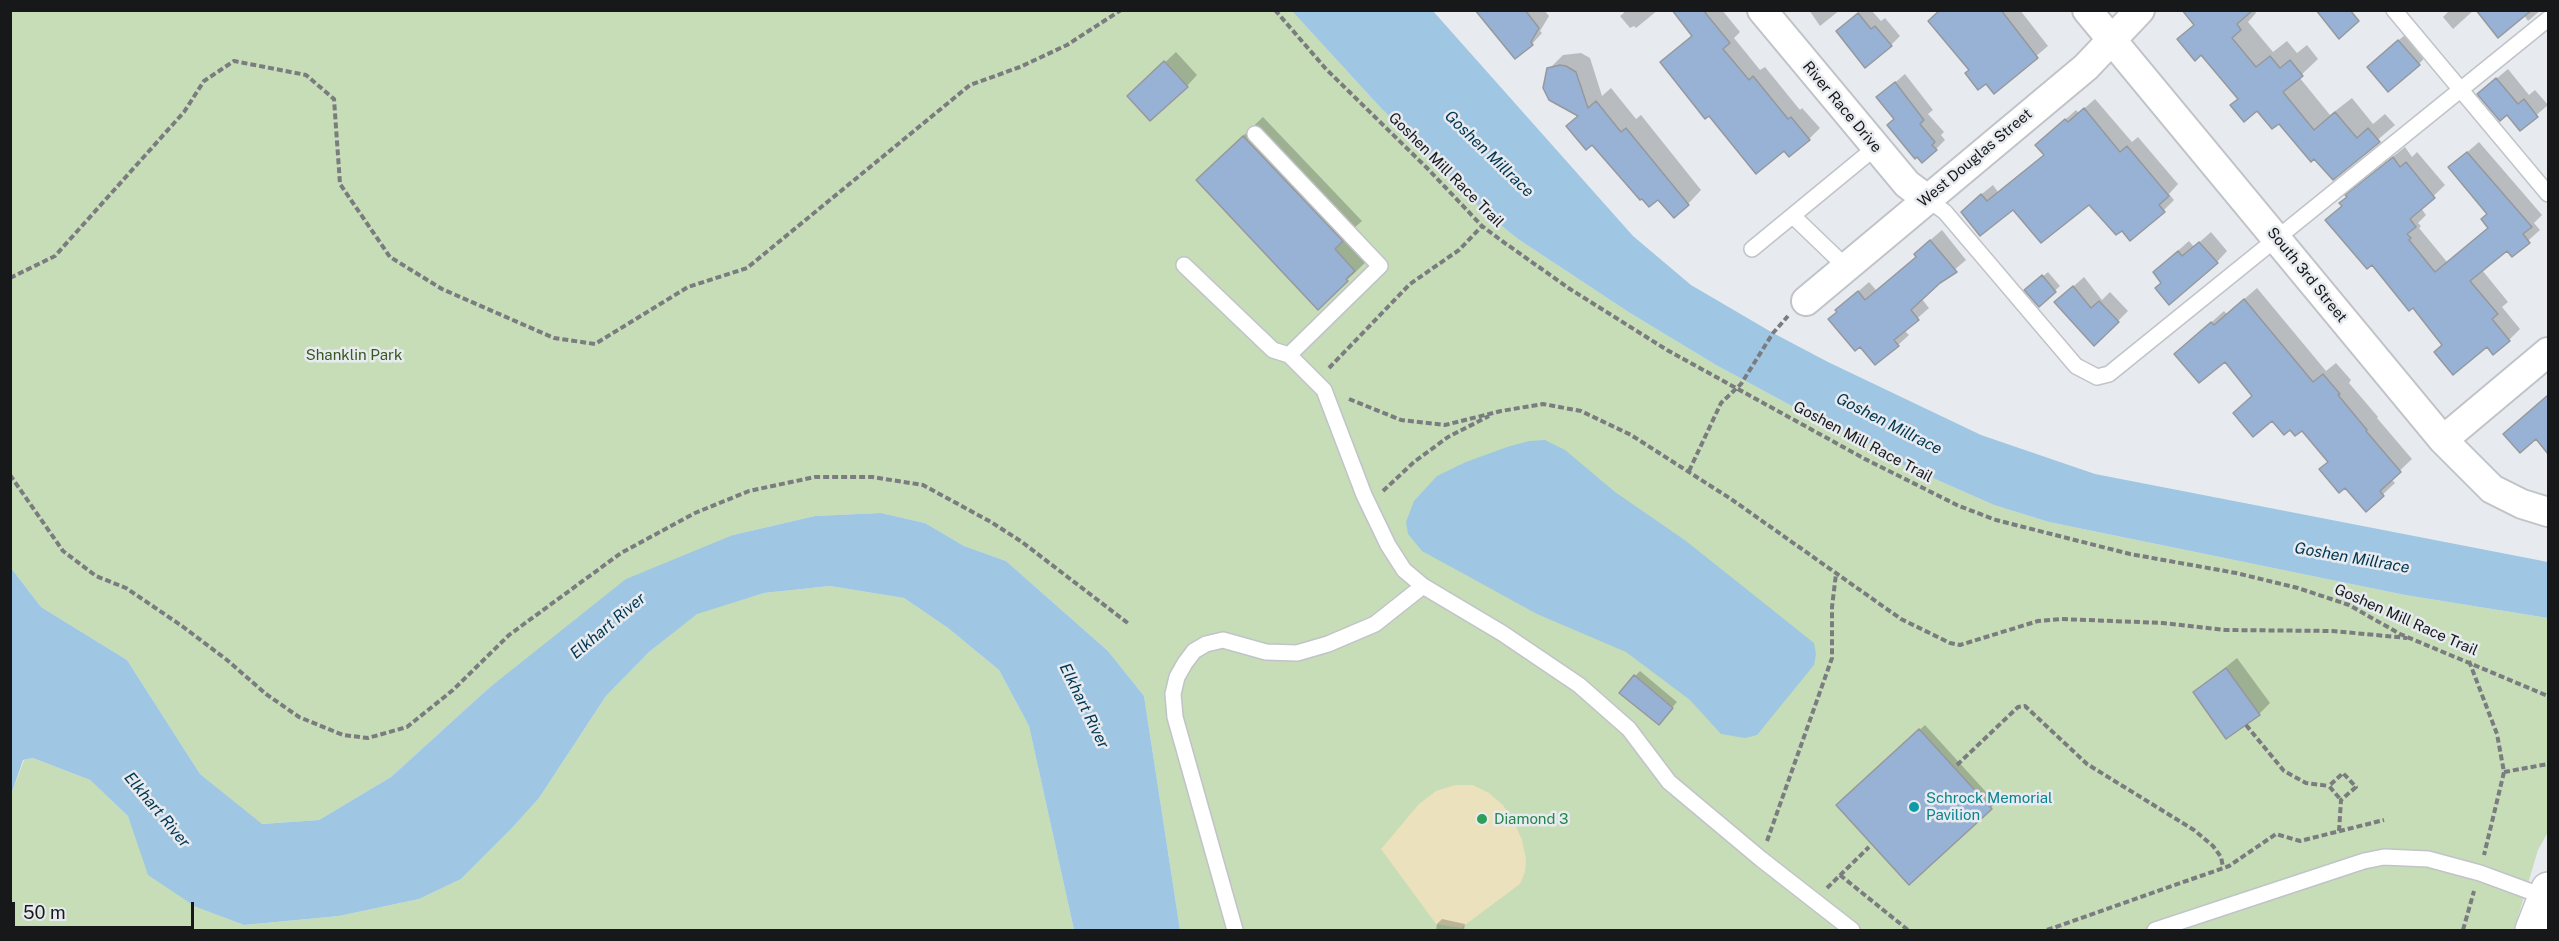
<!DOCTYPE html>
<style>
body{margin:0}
#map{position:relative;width:2559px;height:941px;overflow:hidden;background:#e7ebef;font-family:"Public Sans",sans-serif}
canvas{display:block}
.frame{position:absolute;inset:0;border:12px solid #17181a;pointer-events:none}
.scale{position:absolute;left:12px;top:902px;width:182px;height:27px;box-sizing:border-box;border:3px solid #17181a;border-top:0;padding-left:8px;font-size:18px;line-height:21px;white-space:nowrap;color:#17181a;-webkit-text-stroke:4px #e7ebef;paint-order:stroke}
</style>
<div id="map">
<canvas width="2559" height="941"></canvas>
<div class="frame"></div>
<div class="scale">50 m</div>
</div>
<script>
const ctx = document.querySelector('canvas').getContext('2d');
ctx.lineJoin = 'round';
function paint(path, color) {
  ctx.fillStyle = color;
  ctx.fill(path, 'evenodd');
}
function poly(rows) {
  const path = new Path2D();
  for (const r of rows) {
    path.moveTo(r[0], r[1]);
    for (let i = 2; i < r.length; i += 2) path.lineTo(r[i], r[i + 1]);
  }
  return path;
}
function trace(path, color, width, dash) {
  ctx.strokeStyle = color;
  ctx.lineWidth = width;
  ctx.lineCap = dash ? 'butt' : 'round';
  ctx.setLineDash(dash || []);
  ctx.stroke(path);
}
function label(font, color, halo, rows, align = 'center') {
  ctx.font = font + ' "Public Sans",sans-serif';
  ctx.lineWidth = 5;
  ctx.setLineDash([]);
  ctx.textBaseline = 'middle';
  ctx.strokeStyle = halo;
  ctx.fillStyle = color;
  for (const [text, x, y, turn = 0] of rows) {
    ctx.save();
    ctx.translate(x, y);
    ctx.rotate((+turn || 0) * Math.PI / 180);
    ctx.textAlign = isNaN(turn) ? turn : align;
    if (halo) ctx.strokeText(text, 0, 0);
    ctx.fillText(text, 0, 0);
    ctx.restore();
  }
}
paint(poly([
 [11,11,1292,11,1379,106,1482,210,1518,239,1630,313,1716,365,1838,431,1855,432,1892,460,1994,505,2049,522,2405,595,2548,618,2548,832,2538,850,2514,930,1180,930,1144,696,1108,651,1006,561,964,546,925,523,881,513,815,516,733,535,489,688,391,777,319,820,261,824,200,774,127,660,41,607,11,568],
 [830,586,904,598,948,628,999,670,1029,726,1074,930,11,930,11,795,24,760,33,758,90,780,128,816,136,836,196,907,244,925,339,916,419,899,461,879,512,828,539,798,606,696,649,652,697,613,764,593]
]), '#c6ddb7');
paint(poly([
 [1455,785,1473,785,1489,793,1503,805,1514,822,1522,840,1526,859,1525,872,1520,884,1461,928,1436,924,1381,849,1419,804,1436,791]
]), '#ebe1bc');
paint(poly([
 [1292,11,1433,11,1633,236,1691,285,1773,333,1828,362,1981,435,2095,474,2548,562,2548,618,2405,595,2049,522,1994,505,1892,460,1855,432,1838,431,1716,365,1630,313,1518,239,1482,210,1379,106],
 [1545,440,1565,450,1615,492,1686,541,1814,643,1816,654,1814,665,1757,735,1745,738,1721,734,1690,700,1626,652,1537,614,1422,551,1408,534,1406,522,1414,501,1437,476,1466,462,1507,447,1529,441],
 [881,513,925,523,964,546,1006,561,1108,651,1144,696,1180,930,1074,930,1029,726,999,670,948,628,904,598,830,586,764,593,697,614,649,652,606,696,539,798,512,828,461,879,419,899,339,916,244,925,196,907,148,875,128,816,90,780,33,758,23,760,11,795,11,568,41,607,127,660,200,774,262,824,319,820,391,777,489,688,626,579,733,535,815,516]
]), '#9fc7e3');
paint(poly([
 [1480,10,1544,10,1549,16,1540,31,1542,33,1532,44],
 [1622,10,1658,10,1636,28,1634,26,1630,28,1620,16,1624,13],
 [1674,10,1722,10,1740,32,1734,38,1760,70,1765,67,1800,110,1802,108,1820,128,1809,139,1784,149,1709,114,1673,51,1693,35],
 [1809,10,1840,10,1820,26],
 [1861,10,1871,10,1881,21,1885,18,1900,36,1891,45,1846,23],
 [1940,10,2020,10,2048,46,1994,92,1986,82,1971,70],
 [2196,10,2254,10,2256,13,2248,22,2273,52,2287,41,2297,53,2307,45,2318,59,2299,77,2330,115,2352,98,2373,124,2385,114,2395,125,2333,178,2279,122,2239,98,2202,53,2179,39,2195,24],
 [2450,10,2474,10,2453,29,2443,17],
 [2487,10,2541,10,2528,21,2524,15],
 [2410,31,2429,53,2419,64,2379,56],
 [1176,52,1197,75,1187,86,1140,86],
 [1581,53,1590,58,1602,96,1611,88,1636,119,1641,115,1701,190,1688,204,1579,115,1546,94,1544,82,1549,69,1563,55],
 [2508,69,2529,95,2535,90,2548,105,2520,129,2490,84],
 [1905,74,1933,110,1928,114,1944,132,1941,135,1945,140,1936,149,1895,119,1878,97],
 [2095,99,2132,142,2138,137,2178,184,2169,194,2174,200,2164,210,2122,229,2089,203,2013,208,1973,201,1993,185,1998,192,2045,154,2048,135,2076,110,2079,113],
 [1263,117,1362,221,1353,229,1367,261,1347,280,1218,160],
 [2479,142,2542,215,2534,223,2540,230,2512,255,2507,249,2482,270,2508,302,2502,307,2520,329,2509,340,2487,345,2443,345,2413,306,2372,263,2327,220,2343,205,2359,184,2405,147,2412,157,2417,152,2445,185,2421,208,2426,215,2418,223,2421,226,2419,228,2447,262,2489,227,2488,213,2450,167],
 [1942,230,1966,260,1921,298,1929,308,1904,330,1909,335,1898,345,1837,310,1869,282,1876,290,1918,256,1927,243],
 [2211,232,2227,251,2217,262,2163,283,2165,262,2189,241,2194,247],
 [2048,272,2060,286,2039,305,2031,286],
 [2084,277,2102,300,2110,292,2128,311,2118,321,2056,302],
 [2257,288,2326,371,2336,363,2351,380,2349,383,2378,417,2377,418,2412,459,2391,479,2395,483,2366,510,2302,429,2290,428,2272,419,2235,413,2253,395,2225,360,2176,354,2224,311,2227,314],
 [2548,396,2548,436,2541,442,2516,423],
 [2237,658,2270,703,2259,714,2195,692],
 [1640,671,1677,702,1663,718,1635,676],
 [1925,725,1996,803,1909,883,1838,805],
 [1442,919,1465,924,1464,930,1436,930,1437,924]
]), '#0003');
const building = poly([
 [1475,10,1525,10,1539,28,1531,42,1533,45,1515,59,1475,10],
 [1672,10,1703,10,1730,43,1723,49,1749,80,1753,76,1788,119,1791,117,1810,140,1789,157,1784,151,1756,174,1709,116,1705,119,1660,62,1692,36,1672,10],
 [1940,10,2001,10,2038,58,1994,94,1986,84,1978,90,1965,73,1969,70,1928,21,1940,10],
 [2182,10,2253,10,2237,24,2241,30,2232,38,2256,67,2270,56,2280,68,2290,60,2303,76,2283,92,2314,130,2335,112,2357,138,2368,128,2380,142,2333,180,2314,159,2311,162,2279,124,2272,129,2257,111,2244,122,2230,105,2238,99,2201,55,2195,61,2177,39,2194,25,2182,10],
 [2316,10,2350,10,2359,21,2339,39,2316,10],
 [2476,10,2532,10,2498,38,2476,10],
 [1858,13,1871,29,1875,26,1892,46,1865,68,1836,31,1858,13],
 [2398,40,2420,65,2388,92,2367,67,2398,40],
 [1164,61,1188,87,1150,121,1127,96,1164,61],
 [1560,65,1566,66,1576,72,1588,108,1596,101,1621,132,1626,128,1689,205,1674,218,1658,200,1649,207,1642,199,1640,200,1592,145,1586,150,1566,126,1578,116,1549,100,1543,88,1547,68,1560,65],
 [2496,78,2518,104,2524,99,2538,117,2520,131,2507,115,2500,121,2477,94,2496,78],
 [1895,82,1924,120,1920,124,1935,142,1932,145,1937,150,1922,163,1917,157,1915,159,1887,125,1894,119,1876,97,1895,82],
 [2084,108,2120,152,2127,146,2169,196,2159,205,2165,212,2130,241,2122,231,2116,235,2089,205,2041,243,2013,210,1980,236,1961,212,1981,194,1987,201,2044,155,2035,145,2065,119,2068,122,2084,108],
 [1243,136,1343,241,1335,249,1355,271,1346,279,1348,281,1318,310,1196,180,1243,136],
 [2467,152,2532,227,2523,234,2530,243,2512,257,2507,251,2470,281,2498,314,2492,319,2510,341,2493,355,2487,347,2453,375,2434,352,2442,345,2413,308,2409,311,2372,265,2367,269,2325,220,2342,206,2339,203,2347,197,2345,195,2393,157,2400,167,2406,162,2435,198,2410,219,2416,227,2407,234,2411,238,2409,240,2435,272,2488,228,2481,219,2487,214,2448,167,2467,152],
 [1930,240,1957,272,1940,283,1911,310,1919,320,1894,340,1899,346,1875,365,1860,347,1855,351,1828,319,1837,312,1835,310,1858,291,1865,300,1916,257,1914,254,1930,240],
 [2199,242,2218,263,2169,305,2155,288,2161,283,2153,272,2178,251,2182,256,2199,242],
 [2042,275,2056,292,2039,307,2024,290,2042,275],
 [2073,286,2091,308,2099,301,2119,322,2094,346,2054,302,2073,286],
 [2244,299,2313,382,2323,374,2340,394,2338,395,2367,430,2366,431,2401,472,2380,491,2384,496,2366,512,2345,488,2339,493,2319,469,2328,462,2302,431,2295,436,2290,430,2284,435,2272,421,2253,437,2233,413,2252,396,2225,362,2199,383,2174,354,2211,322,2214,325,2244,299],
 [2548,395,2548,454,2536,439,2520,453,2503,434,2548,395],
 [2226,668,2260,715,2226,739,2193,692,2226,668],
 [1634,675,1673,708,1659,725,1619,693,1634,675],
 [1919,729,1992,809,1909,885,1836,805,1919,729]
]);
paint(building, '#98b2d5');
trace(building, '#95989d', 1.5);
const service = poly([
 [2394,10,2548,194],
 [1255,134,1380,266,1289,355],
 [1927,199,1945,212,2076,366,2097,377,2109,374,2548,19],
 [1793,216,1846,267],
 [1752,249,1876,147],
 [1184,265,1273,350,1289,355,1324,390,1364,495,1388,545,1404,570,1423,586,1502,633,1579,685,1629,729,1669,782,1761,859,1852,930],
 [1235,930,1175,717,1173,694,1177,677,1185,663,1194,651,1206,644,1223,640,1266,652,1297,653,1328,644,1375,624,1423,586],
 [2155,930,2364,861,2384,857,2428,859,2480,873,2548,898]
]);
const minor = poly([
 [1762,10,1907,184,1927,199],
 [2087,10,2443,440,2492,489,2522,504,2548,512],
 [1806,301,2086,67,2140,10],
 [2443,440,2548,352]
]);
const secondary = poly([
 [2532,930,2548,889]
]);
trace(service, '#c0c3c8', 18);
trace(minor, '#c0c3c8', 32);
trace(secondary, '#c0c3c8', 36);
trace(poly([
 [1275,10,1326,69,1427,168,1482,226,1502,241,1570,289,1667,350,1865,459,1959,506,1996,520,2130,554,2236,573,2298,588,2349,605,2400,634,2548,696],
 [10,278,55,256,184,112,204,81,234,61,306,75,334,99,340,184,390,257,442,289,554,338,595,344,688,287,747,268,970,85,1020,67,1067,45,1121,10],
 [1329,368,1410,284,1459,250,1482,226],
 [1349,399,1401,420,1445,425,1501,411,1543,404,1581,411,1631,435,1731,499,1901,619,1950,643,1960,645,2038,621,2061,619,2163,623,2225,630,2333,631,2407,638],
 [1689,471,1721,403,1741,384,1773,333,1788,316],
 [10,475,63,551,96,576,126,588,182,626,227,660,266,694,299,717,343,735,368,738,407,727,453,690,509,635,621,553,695,513,749,491,815,477,872,477,923,485,991,522,1022,542,1129,624],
 [1383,491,1414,462,1448,437,1489,416],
 [2469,661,2497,734,2504,772,2484,855],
 [2246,725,2284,771,2306,783,2329,786],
 [1957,765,2018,707,2025,706,2087,764,2194,830,2213,846,2221,857,2223,867],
 [2504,772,2548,764],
 [2339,831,2341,800,2356,787,2343,773,2329,786,2341,800],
 [1767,841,1832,658,1832,607,1836,574],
 [1840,875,1908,930],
 [1827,888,1869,847],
 [2047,930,2229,866,2276,834,2300,841,2384,820],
 [2463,930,2474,891]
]), '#7a7c7f', 4, [6, 3]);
trace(service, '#fff', 15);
trace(minor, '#fff', 28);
trace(secondary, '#fff', 33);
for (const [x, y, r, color] of [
 [1914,807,6,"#0f9aa8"],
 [1482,819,6,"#2e9e5b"]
]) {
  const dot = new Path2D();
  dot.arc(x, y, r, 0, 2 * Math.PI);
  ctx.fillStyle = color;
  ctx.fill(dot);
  trace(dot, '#e7ebef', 2);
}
label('15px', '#17181a', '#e7ebef', [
 ["River Race Drive",1842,107,50],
 ["West Douglas Street",1975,158,-40],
 ["Goshen Mill Race Trail",1446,170,45],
 ["South 3rd Street",2307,275,51],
 ["Goshen Mill Race Trail",1863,442,28],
 ["Goshen Mill Race Trail",2406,620,24]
]);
label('15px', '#385721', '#e7ebef', [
 ["Shanklin Park",354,355]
]);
label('15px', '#0d838f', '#e7ebef', [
 ["Schrock Memorial",1926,798],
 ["Pavilion",1926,815]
], 'left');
label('15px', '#27864d', '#e7ebef', [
 ["Diamond 3",1494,819]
], 'left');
label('italic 16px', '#003551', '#e7ebef', [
 ["Goshen Millrace",1489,154,44],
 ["Goshen Millrace",1889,424,27],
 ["Goshen Millrace",2352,558,10],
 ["Elkhart River",608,626,-40],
 ["Elkhart River",1084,706,64],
 ["Elkhart River",157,810,50]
]);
</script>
